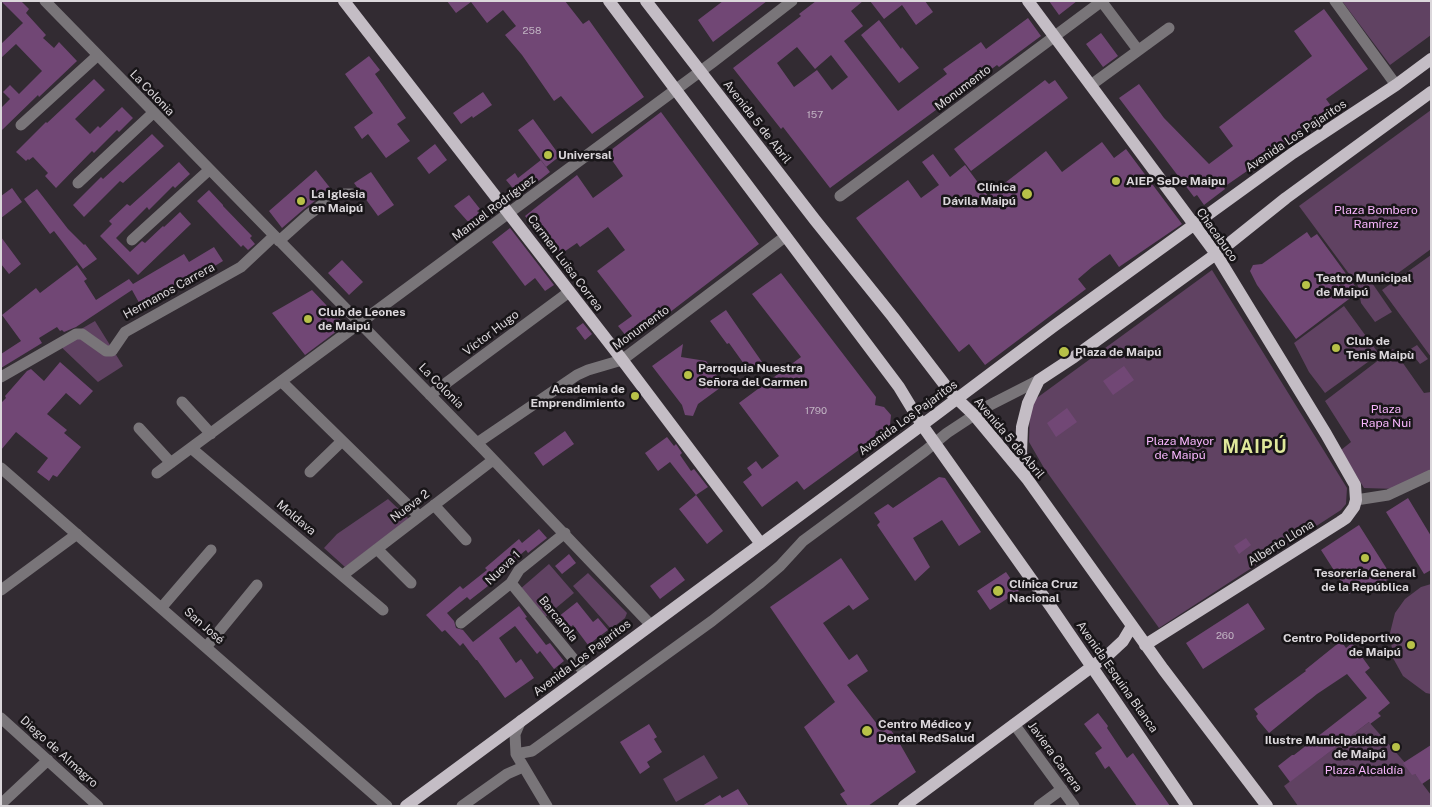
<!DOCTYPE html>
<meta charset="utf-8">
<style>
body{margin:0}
#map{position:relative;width:1432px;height:807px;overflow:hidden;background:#322b32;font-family:"Public Sans",sans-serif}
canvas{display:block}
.frame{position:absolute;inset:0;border:2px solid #dbd7db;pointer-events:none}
</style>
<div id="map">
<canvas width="1432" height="807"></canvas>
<div class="frame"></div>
</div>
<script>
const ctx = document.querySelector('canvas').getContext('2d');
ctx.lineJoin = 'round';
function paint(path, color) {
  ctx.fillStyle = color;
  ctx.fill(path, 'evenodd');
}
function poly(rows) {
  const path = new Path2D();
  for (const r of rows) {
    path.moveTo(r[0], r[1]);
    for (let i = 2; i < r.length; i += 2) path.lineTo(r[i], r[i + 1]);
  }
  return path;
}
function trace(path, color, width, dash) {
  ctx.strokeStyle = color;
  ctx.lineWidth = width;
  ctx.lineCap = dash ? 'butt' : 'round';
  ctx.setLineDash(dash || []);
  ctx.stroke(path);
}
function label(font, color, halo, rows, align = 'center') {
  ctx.font = font + ' "Public Sans",sans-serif';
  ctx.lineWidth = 5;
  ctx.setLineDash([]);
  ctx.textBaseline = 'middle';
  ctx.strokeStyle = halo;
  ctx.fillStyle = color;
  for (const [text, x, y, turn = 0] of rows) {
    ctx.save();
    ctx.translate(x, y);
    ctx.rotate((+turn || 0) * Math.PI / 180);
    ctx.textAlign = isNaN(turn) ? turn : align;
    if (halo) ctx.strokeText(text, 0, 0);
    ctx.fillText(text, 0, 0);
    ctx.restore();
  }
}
paint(poly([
 [1342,1,1431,1,1431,35,1390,65],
 [1431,110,1431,249,1390,279,1383,271,1370,280,1392,312,1375,322,1361,303,1358,286,1299,206],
 [1431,255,1431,357,1382,290],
 [1212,270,1347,488,1346,504,1341,510,1159,628,1044,468,1029,442,1030,410,1034,400],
 [1344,306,1379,354,1325,393,1309,372,1294,343],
 [95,321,123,366,98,382,57,343],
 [1417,345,1428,359,1420,364,1409,350],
 [1393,349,1424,393,1431,392,1431,470,1397,489,1364,488,1341,450,1351,442,1325,401],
 [388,499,409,519,345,567,324,548,337,534],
 [549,564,574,593,544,618,519,590],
 [588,573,627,613,625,618,611,629,573,586],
 [1431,584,1431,694,1426,693,1403,676,1393,658,1390,633,1395,613,1405,599,1421,587],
 [1369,722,1415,774,1431,795,1431,806,1298,806,1284,786],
 [704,755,718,778,676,802,663,779]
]), '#604262');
paint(poly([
 [1,1,21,1,29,9,26,13,46,35,43,38,54,48,59,42,77,61,39,97,38,95,1,131,1,108,10,99,3,92,10,85,19,94,42,71,16,44,1,58,1,44,23,23],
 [447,1,565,1,583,24,589,20,644,97,592,134,561,96,554,101,522,55,505,35,516,26,503,10,487,23,471,2,456,13],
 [723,1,767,1,713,42,698,20],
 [816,1,863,1,851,11,863,26,844,41,898,111,947,74,943,69,981,42,986,49,1028,18,1041,36,999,67,997,65,830,188,783,127,781,129,733,68,801,16,799,14],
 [797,47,815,69,831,55,848,77,832,90,817,70,794,87,777,63],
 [870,1,925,1,933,12,916,25,902,5,884,19],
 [1049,1,1077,1,1059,15],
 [1324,9,1368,69,1326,99,1334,110,1252,171,1250,169,1224,187,1225,189,1204,205,1197,195,1194,197,1119,98,1139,84,1164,118,1209,164,1233,146,1219,127,1312,56,1294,31],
 [879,20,901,49,902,47,919,68,899,83,861,35],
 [1101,33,1118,56,1103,67,1086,44],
 [369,56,380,70,375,74,406,118,397,124,410,141,386,158,368,134,362,139,354,127,373,113,345,74],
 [94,79,105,90,75,119,90,134,98,126,100,128,122,107,133,118,119,132,117,130,94,153,92,151,56,188,45,176,48,173,33,157,29,160,28,159,26,161,16,152,46,122,47,123],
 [1045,80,1049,84,1055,80,1068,98,971,171,954,149],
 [483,92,492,105,473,118,472,116,461,124,453,113],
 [661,112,759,244,631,342,618,326,632,316,597,271,625,250,608,227,580,247,577,243,558,256,525,216,577,175,593,198,623,176,607,153],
 [533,119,560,156,546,167,518,130],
 [152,134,164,146,123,183,120,181,84,217,73,205,101,177,103,179],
 [1102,142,1114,158,1126,149,1182,224,1119,267,1110,254,1092,267,1078,279,1086,289,985,365,969,344,959,352,856,218,908,180,921,198,939,185,922,162,933,154,950,177,965,165,988,196,1046,151,1062,172],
 [435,144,447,160,429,174,417,158],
 [541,160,550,172,523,193,516,192,506,180,515,173,518,178],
 [179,162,190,174,175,188,173,186,149,210,147,207,116,238,130,252,142,241,145,243,163,226,164,227,180,212,191,224,138,275,100,236,112,224,109,221,127,204,130,206],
 [316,170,331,189,304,209,282,228,269,211],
 [371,172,394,205,378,216,354,183],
 [12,188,22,202,1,218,1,196],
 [37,189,68,229,84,245,85,244,97,259,83,269,54,231,50,234,24,199],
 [209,190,223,205,223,206,252,236,250,238,255,244,248,250,243,245,241,247,197,201],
 [469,195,480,209,477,211,481,215,470,224,454,206],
 [510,228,554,285,545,291,535,278,525,286,492,242],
 [1307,232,1311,238,1317,234,1355,286,1349,290,1353,296,1296,339,1257,285,1250,271,1253,265,1262,264],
 [1,237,21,264,9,274,1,264],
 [214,247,223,261,182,286,142,308,132,290,76,327,64,332,62,330,60,331,57,327,39,338,42,343,1,368,1,354,21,341,2,315,36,288,40,293,77,265,87,279,84,281,96,300,129,279,133,284,184,254,189,262],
 [342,260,363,282,349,295,328,273],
 [781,273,876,397,875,405,884,407,891,415,890,425,881,432,876,431,874,439,804,490,797,481,762,507,743,482,752,475,747,468,756,461,762,469,779,456,739,403,801,357,752,294],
 [312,290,345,325,305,355,272,313],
 [726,310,762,362,749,371,729,343,727,344,710,321],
 [583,323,592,334,585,340,576,328],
 [683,344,681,357,706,361,724,385,698,404,693,416,685,415,682,405,652,366],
 [60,362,93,391,80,405,66,393,47,414,67,430,64,433,81,447,57,477,53,475,49,481,37,472,48,458,16,432,1,450,1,403,6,398,5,396,27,371,31,369,44,381],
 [1124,366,1134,380,1113,395,1103,381],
 [1067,408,1077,422,1056,437,1047,423],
 [565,431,574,444,543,466,534,453],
 [667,437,674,446,676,444,682,453,680,455,691,471,694,469,708,487,696,495,670,462,658,471,645,453],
 [939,477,945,478,981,532,959,546,942,520,913,538,930,567,915,581,877,525,880,522,874,513,888,504,893,508],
 [696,495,723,531,707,544,679,509],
 [1408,498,1431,536,1431,570,1424,574,1386,512],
 [1359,525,1392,577,1371,590,1367,583,1349,594,1321,550],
 [539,529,547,538,528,553,526,550,486,583,488,586,470,600,467,597,447,613,454,621,456,628,463,630,473,642,519,606,527,617,525,618,546,645,550,643,564,661,554,669,540,651,537,654,515,626,499,638,516,663,521,659,534,678,505,698,477,660,476,660,463,643,460,646,445,630,442,632,426,615,460,586,463,589,487,570,485,568,519,539,522,543],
 [1246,538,1251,545,1239,554,1234,546],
 [569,554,576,563,562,574,555,566],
 [841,558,869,599,853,610,849,605,823,623,849,660,857,654,868,671,847,685,877,724,883,720,896,737,916,772,868,806,848,806,840,794,845,791,804,727,835,702,770,607],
 [675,567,685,580,660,599,650,586],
 [1006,572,1019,591,990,610,977,591],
 [577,602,593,622,598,618,608,630,588,645,573,625,568,629,558,617],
 [1248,603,1265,629,1203,669,1186,643],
 [1341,641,1346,648,1352,643,1370,668,1365,672,1390,703,1378,713,1381,716,1370,724,1369,722,1290,782,1278,766,1292,755,1294,755,1367,698,1347,674,1317,694,1269,733,1258,720,1256,716,1258,714,1254,709,1306,671,1305,670],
 [1098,713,1108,726,1107,728,1127,758,1133,753,1170,806,1137,806,1109,766,1105,769,1095,753,1102,748,1084,724],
 [649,724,657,737,654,739,662,752,647,762,650,767,640,774,620,742],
 [1431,745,1431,778,1422,784,1415,774,1412,775,1403,763],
 [738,789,749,806,702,806,720,795,722,798]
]), '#714775');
trace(poly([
 [45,1,485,451,650,624],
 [1335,1,1396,85],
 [1102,2,1138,50],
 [1091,85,1169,28],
 [21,125,97,56],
 [78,183,153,113],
 [840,196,1102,1],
 [132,240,209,170],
 [279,241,308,215,334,196,340,194,352,194],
 [1,377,76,334,82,334,106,351,112,351,125,332,241,267,274,236],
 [281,381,419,516],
 [430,395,569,292],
 [182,402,211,434],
 [139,428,171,463],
 [477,443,577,375,588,370,622,360,786,236],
 [191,448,383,610],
 [1,468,387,806],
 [310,472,342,441],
 [157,473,713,62,792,1],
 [1356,500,1388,495,1431,475],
 [434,505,466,540],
 [377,549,411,583],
 [343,575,493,460],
 [511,583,585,673],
 [1,590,77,534],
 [162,607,211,550],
 [461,623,511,583,519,570,565,533],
 [207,646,257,585],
 [1,718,98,806],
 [521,720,515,734,516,754,547,806],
 [1014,724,1074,806],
 [516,754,532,751,712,621,759,584,780,566,803,541,925,451,947,433,988,406,1039,380],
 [1,804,48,760],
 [462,806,507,774,523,767],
 [1039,806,1062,789]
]), '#797579', 11);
trace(poly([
 [344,1,617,353,761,544],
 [609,1,899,387,922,425,1051,607,1187,806],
 [646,1,815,220,893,317,951,393,974,415,1028,480,1163,669,1267,806],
 [1028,1,1216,254,1326,434,1355,485,1356,500,1354,507,1346,518,1340,522,1145,645],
 [1025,473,1021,453,1022,427,1028,403,1039,380,1074,357,1216,254,1286,198,1431,92],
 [406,806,922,425,1054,326,1293,153,1396,85,1431,59],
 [904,806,1109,654,1123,641,1132,626]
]), '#c4bdc5', 12);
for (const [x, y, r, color] of [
 [548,155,5,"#b7c148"],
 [1116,181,5,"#b7c148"],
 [1027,194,6,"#b7c148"],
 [301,201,5,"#b7c148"],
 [1306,285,5,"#b7c148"],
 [308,319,5,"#b7c148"],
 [1336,348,5,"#b7c148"],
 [1064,352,6,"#b7c148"],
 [688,375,5,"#b7c148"],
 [635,396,5,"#b7c148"],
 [1365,558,5,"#b7c148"],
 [998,591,6,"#b7c148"],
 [1411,645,5,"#b7c148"],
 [867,731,6,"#b7c148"],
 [1396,747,5,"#b7c148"]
]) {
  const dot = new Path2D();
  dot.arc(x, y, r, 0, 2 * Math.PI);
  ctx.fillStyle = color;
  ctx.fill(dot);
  trace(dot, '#181518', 2);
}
label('10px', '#c0b3c2', null, [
 ["258",532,31],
 ["157",815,115],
 ["1790",816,411],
 ["260",1225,636]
]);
label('12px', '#dbd7db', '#181518', [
 ["Monumento",963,88,-37],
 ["La Colonia",152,93,46],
 ["Avenida 5 de Abril",757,122,52],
 ["Avenida Los Pajaritos",1296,136,-34],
 ["Manuel Rodríguez",494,208,-37],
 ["Chacabuco",1217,235,55],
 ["Carmen Luisa Correa",565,263,53],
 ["Hermanos Carrera",169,291,-29],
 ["Monumento",641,328,-36],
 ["Víctor Hugo",491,333,-37],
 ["La Colonia",441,386,45],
 ["Avenida Los Pajaritos",908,418,-36],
 ["Avenida 5 de Abril",1009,438,50],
 ["Nueva 2",410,506,-37],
 ["Moldava",296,518,40],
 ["Alberto Llona",1281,543,-32],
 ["Nueva 1",503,568,-44],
 ["Barcarola",558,619,51],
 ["San José",204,626,41],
 ["Avenida Los Pajaritos",582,658,-37],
 ["Avenida Esquina Blanca",1117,677,55],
 ["Diego de Almagro",59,752,42],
 ["Javiera Carrera",1055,757,54]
]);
label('bold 12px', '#dbd7db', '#181518', [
 ["Universal",558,155],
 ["AIEP SeDe Maipu",1126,181],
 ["Clínica",1016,187,"right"],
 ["Dávila Maipú",1016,201,"right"],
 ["La Iglesia",311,194],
 ["en Maipú",311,208],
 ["Teatro Municipal",1316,278],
 ["de Maipú",1316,292],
 ["Club de Leones",318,312],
 ["de Maipú",318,326],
 ["Club de",1346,341],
 ["Tenis Maipù",1346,355],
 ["Plaza de Maipú",1075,352],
 ["Parroquia Nuestra",698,368],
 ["Señora del Carmen",698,382],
 ["Academia de",625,389,"right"],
 ["Emprendimiento",625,403,"right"],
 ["Tesorería General",1365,573,"center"],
 ["de la República",1365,587,"center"],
 ["Clínica Cruz",1009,584],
 ["Nacional",1009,598],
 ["Centro Polideportivo",1401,638,"right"],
 ["de Maipú",1401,652,"right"],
 ["Centro Médico y",878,724],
 ["Dental RedSalud",878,738],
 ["Ilustre Municipalidad",1386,740,"right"],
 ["de Maipú",1386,754,"right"]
], 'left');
label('12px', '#f8b6fd', '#181518', [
 ["Plaza Bombero",1376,210],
 ["Ramírez",1376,224],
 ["Plaza",1386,409],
 ["Rapa Nui",1386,423],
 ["Plaza Mayor",1180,441],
 ["de Maipú",1180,455],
 ["Plaza Alcaldía",1364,770]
]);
ctx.letterSpacing = '1px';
label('bold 18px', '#dfe89b', '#181518', [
 ["MAIPÚ",1255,447]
]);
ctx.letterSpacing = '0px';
</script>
